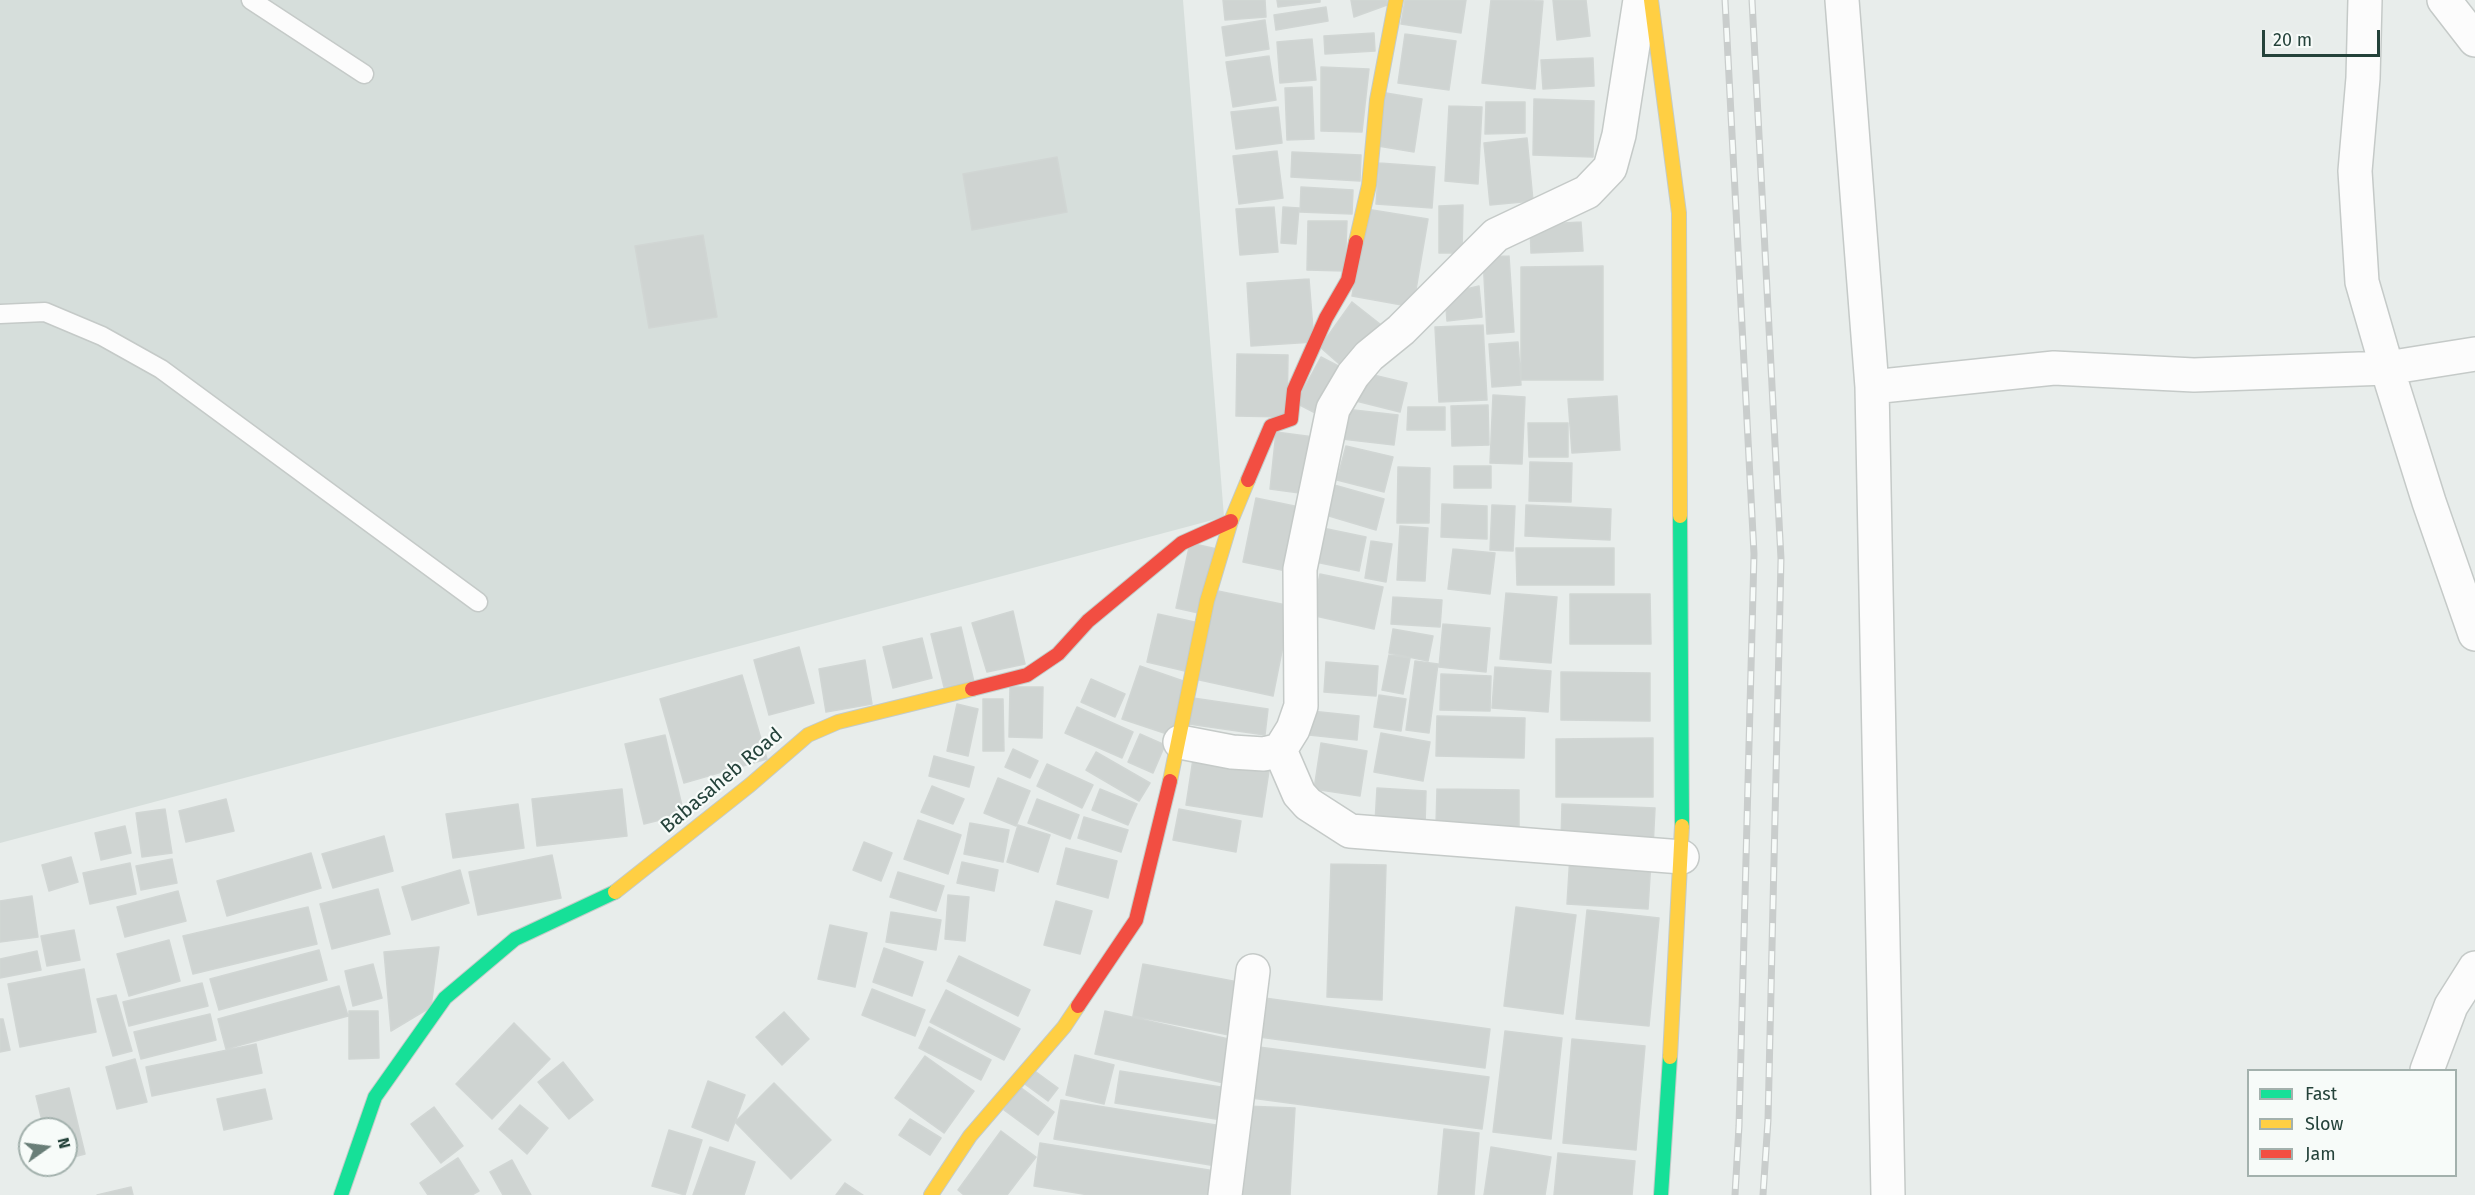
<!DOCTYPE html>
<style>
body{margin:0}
#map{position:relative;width:2475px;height:1195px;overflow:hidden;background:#e8edeb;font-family:"Fira Sans",sans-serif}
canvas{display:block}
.legend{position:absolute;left:2247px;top:1069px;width:210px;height:108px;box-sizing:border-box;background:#f7fbf9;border:2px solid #a3b1ad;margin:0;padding:8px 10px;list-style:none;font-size:18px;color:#24423a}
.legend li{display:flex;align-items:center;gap:12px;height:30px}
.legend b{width:30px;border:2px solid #a3b1ad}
.north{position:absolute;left:18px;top:1117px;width:60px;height:60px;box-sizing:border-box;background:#f7fbf9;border:2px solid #a3b1ad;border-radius:50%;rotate:76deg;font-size:16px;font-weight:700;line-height:24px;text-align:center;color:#24423a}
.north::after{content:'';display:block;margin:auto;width:21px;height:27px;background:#697e78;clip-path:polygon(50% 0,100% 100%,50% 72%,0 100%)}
.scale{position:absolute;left:2262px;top:30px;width:118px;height:27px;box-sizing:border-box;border:3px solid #24423a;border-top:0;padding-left:8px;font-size:18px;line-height:21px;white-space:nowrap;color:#24423a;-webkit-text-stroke:4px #f7fbf9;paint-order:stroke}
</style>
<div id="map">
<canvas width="2475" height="1195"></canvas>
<ul class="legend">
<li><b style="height:8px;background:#16e098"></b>Fast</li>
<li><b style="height:8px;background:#ffcf43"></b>Slow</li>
<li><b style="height:8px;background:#f24e42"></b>Jam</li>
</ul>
<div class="north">N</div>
<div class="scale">20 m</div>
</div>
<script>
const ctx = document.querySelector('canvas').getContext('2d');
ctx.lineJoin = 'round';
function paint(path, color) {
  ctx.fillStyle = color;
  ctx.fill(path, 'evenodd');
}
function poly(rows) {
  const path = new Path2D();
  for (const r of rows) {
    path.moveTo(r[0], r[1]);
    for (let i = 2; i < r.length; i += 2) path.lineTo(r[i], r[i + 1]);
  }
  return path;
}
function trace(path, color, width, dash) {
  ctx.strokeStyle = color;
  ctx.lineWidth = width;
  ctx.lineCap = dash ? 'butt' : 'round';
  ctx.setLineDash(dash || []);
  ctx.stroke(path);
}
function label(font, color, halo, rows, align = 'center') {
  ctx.font = font + ' "Fira Sans",sans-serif';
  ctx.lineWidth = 4.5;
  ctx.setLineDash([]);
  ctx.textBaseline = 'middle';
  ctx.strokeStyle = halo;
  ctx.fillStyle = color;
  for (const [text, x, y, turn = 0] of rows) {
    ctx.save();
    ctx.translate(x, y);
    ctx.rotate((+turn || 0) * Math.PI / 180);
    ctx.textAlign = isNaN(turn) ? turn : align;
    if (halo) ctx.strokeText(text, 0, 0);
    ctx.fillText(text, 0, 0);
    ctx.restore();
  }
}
paint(poly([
 [0,0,1183,0,1224,517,0,843]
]), '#d6dedb');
const building = poly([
 [1223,0,1265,0,1266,17,1225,20,1223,0],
 [1277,0,1320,0,1320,2,1278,7,1277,0],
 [1351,0,1387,0,1387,5,1354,17,1351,0],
 [1405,0,1466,0,1461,33,1401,24,1405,0],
 [1491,0,1543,1,1535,89,1482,83,1491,0],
 [1553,0,1586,0,1590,36,1557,40,1553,0],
 [1326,7,1328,21,1276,30,1274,15,1326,7],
 [1265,20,1269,49,1226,56,1222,27,1265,20],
 [1374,33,1375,51,1325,54,1324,36,1374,33],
 [1405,34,1456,41,1449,90,1398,83,1405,34],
 [1312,39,1316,80,1280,83,1277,42,1312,39],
 [1269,56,1276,100,1233,107,1226,62,1269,56],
 [1593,58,1594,86,1543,89,1541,60,1593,58],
 [1321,67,1369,69,1362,132,1321,131,1321,67],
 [1312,87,1314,139,1287,140,1285,88,1312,87],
 [1386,93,1422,99,1414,152,1378,146,1386,93],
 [1534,99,1594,101,1593,157,1533,155,1534,99],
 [1486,102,1525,102,1525,133,1485,134,1486,102],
 [1449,106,1482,107,1478,184,1445,181,1449,106],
 [1278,107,1282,143,1236,149,1231,112,1278,107],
 [1527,138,1533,201,1490,205,1484,143,1527,138],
 [1277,151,1283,198,1239,204,1233,156,1277,151],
 [1292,152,1361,155,1360,181,1291,177,1292,152],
 [1057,157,1067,212,972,230,963,174,1057,157],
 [1379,163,1435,167,1432,208,1376,204,1379,163],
 [1301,187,1353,190,1352,214,1300,212,1301,187],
 [1463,205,1462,253,1439,253,1439,206,1463,205],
 [1274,207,1278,252,1240,255,1236,209,1274,207],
 [1283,207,1299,208,1296,244,1281,243,1283,207],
 [1366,209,1428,219,1413,307,1352,296,1366,209],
 [1308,221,1347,221,1345,271,1307,270,1308,221],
 [1581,222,1583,251,1531,253,1530,225,1581,222],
 [703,235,717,317,649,328,635,246,703,235],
 [1509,256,1514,332,1487,334,1483,257,1509,256],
 [1603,266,1603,380,1521,380,1521,267,1603,266],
 [1309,279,1314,342,1251,346,1247,283,1309,279],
 [1479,286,1482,317,1447,321,1445,294,1479,286],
 [1352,302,1380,324,1345,369,1320,347,1352,302],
 [1483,325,1487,400,1439,402,1435,327,1483,325],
 [1518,342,1521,385,1492,387,1489,344,1518,342],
 [1237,354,1288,355,1287,417,1236,416,1237,354],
 [1321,357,1350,372,1325,418,1296,403,1321,357],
 [1365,373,1407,383,1400,412,1356,401,1365,373],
 [1493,395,1525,397,1522,464,1490,463,1493,395],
 [1617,396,1620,450,1572,453,1568,399,1617,396],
 [1488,405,1489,445,1452,446,1451,406,1488,405],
 [1408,407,1445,407,1445,430,1407,430,1408,407],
 [1345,409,1398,415,1394,445,1342,439,1345,409],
 [1528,423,1568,423,1568,457,1529,457,1528,423],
 [1276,432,1314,437,1307,494,1270,489,1276,432],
 [1346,446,1393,457,1384,492,1337,480,1346,446],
 [1530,462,1572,463,1571,502,1529,501,1530,462],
 [1454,466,1491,466,1491,488,1454,488,1454,466],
 [1398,467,1430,468,1429,523,1397,523,1398,467],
 [1327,483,1384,499,1376,530,1319,513,1327,483],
 [1256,498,1304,508,1291,572,1243,562,1256,498],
 [1442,504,1487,506,1487,539,1441,537,1442,504],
 [1492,505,1515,506,1513,551,1490,550,1492,505],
 [1526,505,1611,509,1610,540,1525,536,1526,505],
 [1313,526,1366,537,1359,571,1306,560,1313,526],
 [1400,526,1428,528,1425,581,1397,580,1400,526],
 [1371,541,1392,544,1386,582,1365,578,1371,541],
 [1190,543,1217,549,1203,614,1176,608,1190,543],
 [1516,548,1614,548,1614,585,1517,585,1516,548],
 [1453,549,1495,553,1490,594,1448,589,1453,549],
 [1320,574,1383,587,1374,629,1311,615,1320,574],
 [1213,590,1291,606,1273,696,1195,679,1213,590],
 [1506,593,1557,597,1551,663,1500,659,1506,593],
 [1570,594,1650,594,1651,644,1570,644,1570,594],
 [1393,597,1442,600,1440,627,1391,624,1393,597],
 [1013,611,1025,664,987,672,972,623,1013,611],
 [1158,614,1199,623,1189,672,1147,662,1158,614],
 [1443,624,1490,628,1486,672,1439,667,1443,624],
 [961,627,974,682,944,687,931,634,961,627],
 [1393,629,1433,636,1428,661,1389,653,1393,629],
 [922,638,932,678,893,688,883,647,922,638],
 [799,647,814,703,769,715,754,660,799,647],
 [1389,655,1410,658,1403,694,1382,690,1389,655],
 [865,660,872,704,826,712,819,669,865,660],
 [1415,661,1438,664,1429,733,1406,730,1415,661],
 [1326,662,1378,666,1376,696,1324,692,1326,662],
 [1140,666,1189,683,1170,735,1122,719,1140,666],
 [1495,667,1551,671,1548,712,1492,708,1495,667],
 [1561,672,1650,673,1650,721,1561,720,1561,672],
 [1441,674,1491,676,1490,711,1440,710,1441,674],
 [742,675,767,759,684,783,660,699,742,675],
 [1091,679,1125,694,1115,717,1081,702,1091,679],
 [1010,687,1043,687,1042,738,1009,737,1010,687],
 [1379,695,1406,699,1401,731,1374,727,1379,695],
 [1193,698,1268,709,1265,735,1189,724,1193,698],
 [983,699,1003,699,1004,751,983,751,983,699],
 [957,704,978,709,968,756,947,751,957,704],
 [1077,707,1133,732,1122,758,1065,733,1077,707],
 [1311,711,1359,716,1357,740,1309,735,1311,711],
 [1437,716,1525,718,1524,758,1436,756,1437,716],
 [1381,733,1430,742,1423,781,1374,772,1381,733],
 [1140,734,1165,745,1153,773,1128,762,1140,734],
 [665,735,684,814,644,824,625,744,665,735],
 [1653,738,1653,797,1556,797,1556,739,1653,738],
 [1321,743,1367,751,1360,796,1314,789,1321,743],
 [1013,749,1038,761,1030,778,1005,767,1013,749],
 [1096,752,1150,783,1139,801,1086,770,1096,752],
 [934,756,974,767,969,787,929,776,934,756],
 [1193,759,1269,771,1262,817,1186,805,1193,759],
 [1047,764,1093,785,1082,808,1037,786,1047,764],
 [998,778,1030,791,1016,826,984,813,998,778],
 [932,786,964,799,953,824,921,812,932,786],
 [1377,788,1426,791,1425,825,1375,823,1377,788],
 [622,789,627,836,537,846,532,799,622,789],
 [1100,789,1137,804,1128,825,1092,810,1100,789],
 [1437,789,1519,790,1519,827,1436,825,1437,789],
 [226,799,234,831,186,842,179,811,226,799],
 [1037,799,1079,815,1070,839,1028,823,1037,799],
 [518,804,524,848,453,858,446,814,518,804],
 [1562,804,1655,808,1653,848,1561,844,1562,804],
 [165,809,172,853,142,857,136,813,165,809],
 [1179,809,1241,821,1236,852,1173,840,1179,809],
 [1084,817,1128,830,1121,852,1078,838,1084,817],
 [918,820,961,835,948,874,904,859,918,820],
 [970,823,1009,830,1003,862,964,854,970,823],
 [1018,825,1050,835,1038,872,1007,862,1018,825],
 [125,826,131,853,101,860,95,833,125,826],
 [384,836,393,871,333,888,322,854,384,836],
 [864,842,892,853,881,881,853,870,864,842],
 [1066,848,1117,861,1108,898,1057,884,1066,848],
 [311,853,321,888,227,916,217,881,311,853],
 [552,855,561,898,478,915,469,872,552,855],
 [1570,855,1651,860,1648,909,1567,904,1570,855],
 [71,857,78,882,49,891,42,865,71,857],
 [172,859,177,883,141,890,136,866,172,859],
 [962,862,998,870,994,891,957,883,962,862],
 [130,863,136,894,90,904,83,873,130,863],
 [1331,864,1386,865,1382,1000,1327,997,1331,864],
 [460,870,469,903,412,920,402,887,460,870],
 [898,872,944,886,936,911,890,897,898,872],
 [378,889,390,934,332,949,320,904,378,889],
 [178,891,186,921,125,937,117,907,178,891],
 [948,895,969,897,965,941,945,939,948,895],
 [32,896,38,937,0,942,0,901,32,896],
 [1056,901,1092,911,1080,954,1044,945,1056,901],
 [308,907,317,944,193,974,183,936,308,907],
 [1516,907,1576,915,1563,1014,1504,1006,1516,907],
 [1587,910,1659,918,1649,1026,1576,1019,1587,910],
 [891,912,941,920,936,950,886,942,891,912],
 [830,925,867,933,855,987,818,979,830,925],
 [74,930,80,960,47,966,41,936,74,930],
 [169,940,180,981,129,996,117,954,169,940],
 [439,947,431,1007,391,1031,384,952,439,947],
 [884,948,923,962,912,996,873,982,884,948],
 [319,950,327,980,219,1010,210,979,319,950],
 [37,951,41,970,0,978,0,959,37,951],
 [959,956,1030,990,1018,1016,947,981,959,956],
 [373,964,382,998,353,1006,345,971,373,964],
 [1143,964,1238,982,1229,1035,1133,1016,1143,964],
 [84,969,96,1032,20,1047,8,984,84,969],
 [202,983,208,1006,129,1026,123,1002,202,983],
 [339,986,348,1016,226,1049,218,1019,339,986],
 [872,989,925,1010,915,1036,862,1015,872,989],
 [946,990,1020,1029,1004,1060,930,1022,946,990],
 [116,995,132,1051,113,1056,97,999,116,995],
 [1257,997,1490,1029,1485,1068,1252,1036,1257,997],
 [349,1011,378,1011,379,1058,349,1059,349,1011],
 [1105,1011,1233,1040,1224,1083,1095,1054,1105,1011],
 [784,1012,809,1039,782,1065,756,1037,784,1012],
 [210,1014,216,1040,141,1059,134,1032,210,1014],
 [0,1019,3,1019,10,1050,0,1052,0,1019],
 [514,1023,550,1059,492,1119,456,1084,514,1023],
 [929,1027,991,1060,981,1080,919,1048,929,1027],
 [1505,1031,1562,1038,1551,1139,1493,1132,1505,1031],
 [1572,1039,1645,1046,1636,1150,1563,1143,1572,1039],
 [256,1044,262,1073,152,1096,146,1067,256,1044],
 [1251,1046,1489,1077,1482,1129,1244,1097,1251,1046],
 [1075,1055,1114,1065,1104,1104,1066,1095,1075,1055],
 [925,1056,974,1091,944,1133,895,1098,925,1056],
 [135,1059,147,1102,117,1109,106,1067,135,1059],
 [563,1062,593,1100,569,1119,538,1082,563,1062],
 [1032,1069,1058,1088,1048,1101,1022,1082,1032,1069],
 [1120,1071,1227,1088,1222,1120,1115,1103,1120,1071],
 [708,1081,745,1095,728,1141,692,1127,708,1081],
 [774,1083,831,1140,791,1179,735,1122,774,1083],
 [1020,1087,1054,1112,1038,1135,1004,1110,1020,1087],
 [69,1088,85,1154,66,1159,66,1129,44,1129,36,1096,69,1088],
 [265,1089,272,1119,224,1130,217,1099,265,1089],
 [1061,1100,1222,1126,1216,1166,1054,1139,1061,1100],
 [520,1105,548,1128,527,1154,499,1129,520,1105],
 [1245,1106,1295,1108,1290,1195,1241,1195,1245,1106],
 [434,1107,463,1146,441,1163,411,1124,434,1107],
 [910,1119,941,1138,930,1155,899,1135,910,1119],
 [1444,1129,1479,1133,1474,1195,1438,1195,1444,1129],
 [669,1130,702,1140,685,1195,652,1186,669,1130],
 [1001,1131,1036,1157,1007,1195,964,1195,958,1190,1001,1131],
 [1040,1143,1215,1171,1211,1195,1089,1195,1034,1186,1040,1143],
 [710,1147,755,1162,744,1195,693,1195,710,1147],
 [1491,1147,1551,1157,1545,1195,1484,1195,1491,1147],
 [1558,1153,1635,1161,1632,1195,1554,1195,1558,1153],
 [458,1158,479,1191,472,1195,428,1195,420,1183,458,1158],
 [512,1160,531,1195,503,1195,490,1172,512,1160],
 [845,1183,863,1195,836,1195,845,1183],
 [131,1187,133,1195,97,1195,131,1187]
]);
paint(building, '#cfd4d2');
trace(building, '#d1d6d4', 1.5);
const lane = poly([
 [251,0,364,74],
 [0,314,45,312,102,336,161,369,478,602]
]);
const street = poly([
 [1842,0,1872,387,1888,1195],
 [2365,0,2363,78,2355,171,2362,282,2387,368,2475,354],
 [2444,0,2475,40],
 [1872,387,2054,368,2194,375,2387,368,2429,502,2475,634],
 [1180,742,1232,752,1264,754,1280,750,1293,729,1301,706,1300,569,1333,409,1353,375,1369,356,1401,330,1496,235,1587,192,1610,168,1619,135,1640,0],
 [1280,750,1299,794,1308,804,1350,831,1682,857],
 [2427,1070,2451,1006,2475,968],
 [1225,1195,1253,971]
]);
const fast = poly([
 [1680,516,1682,826],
 [341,1195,375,1097,445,998,515,939,615,892],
 [1661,1195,1670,1057]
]);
const slow = poly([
 [1651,0,1679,213,1680,516],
 [1356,242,1369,185,1377,100,1396,0],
 [1170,781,1207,601,1231,521,1248,480],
 [615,892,750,785,808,735,838,722,972,689],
 [1670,1057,1682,826],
 [931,1195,970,1136,1064,1027,1078,1006]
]);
const jam = poly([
 [1248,480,1271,426,1291,419,1294,390,1326,318,1348,280,1356,242],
 [972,689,1027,675,1058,654,1088,621,1182,543,1231,521],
 [1078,1006,1136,920,1170,781]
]);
trace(lane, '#c5cac8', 21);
trace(street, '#c5cac8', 36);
trace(fast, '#c3cbc8', 16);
trace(slow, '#c3cbc8', 16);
trace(jam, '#c3cbc8', 16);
trace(lane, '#fcfcfc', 18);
trace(street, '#fcfcfc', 33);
trace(fast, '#16e098', 14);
trace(slow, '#ffcf43', 14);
trace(jam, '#f24e42', 14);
const rail = poly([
 [1725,0,1754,554,1739,1126,1735,1195],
 [1752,0,1781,559,1768,1120,1763,1195]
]);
trace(rail, '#c9cdcc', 7);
trace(rail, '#f7fbf9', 4.5, [14]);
label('20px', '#24423a', '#f7fbf9', [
 ["Babasaheb Road",722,781,-40]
]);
</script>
